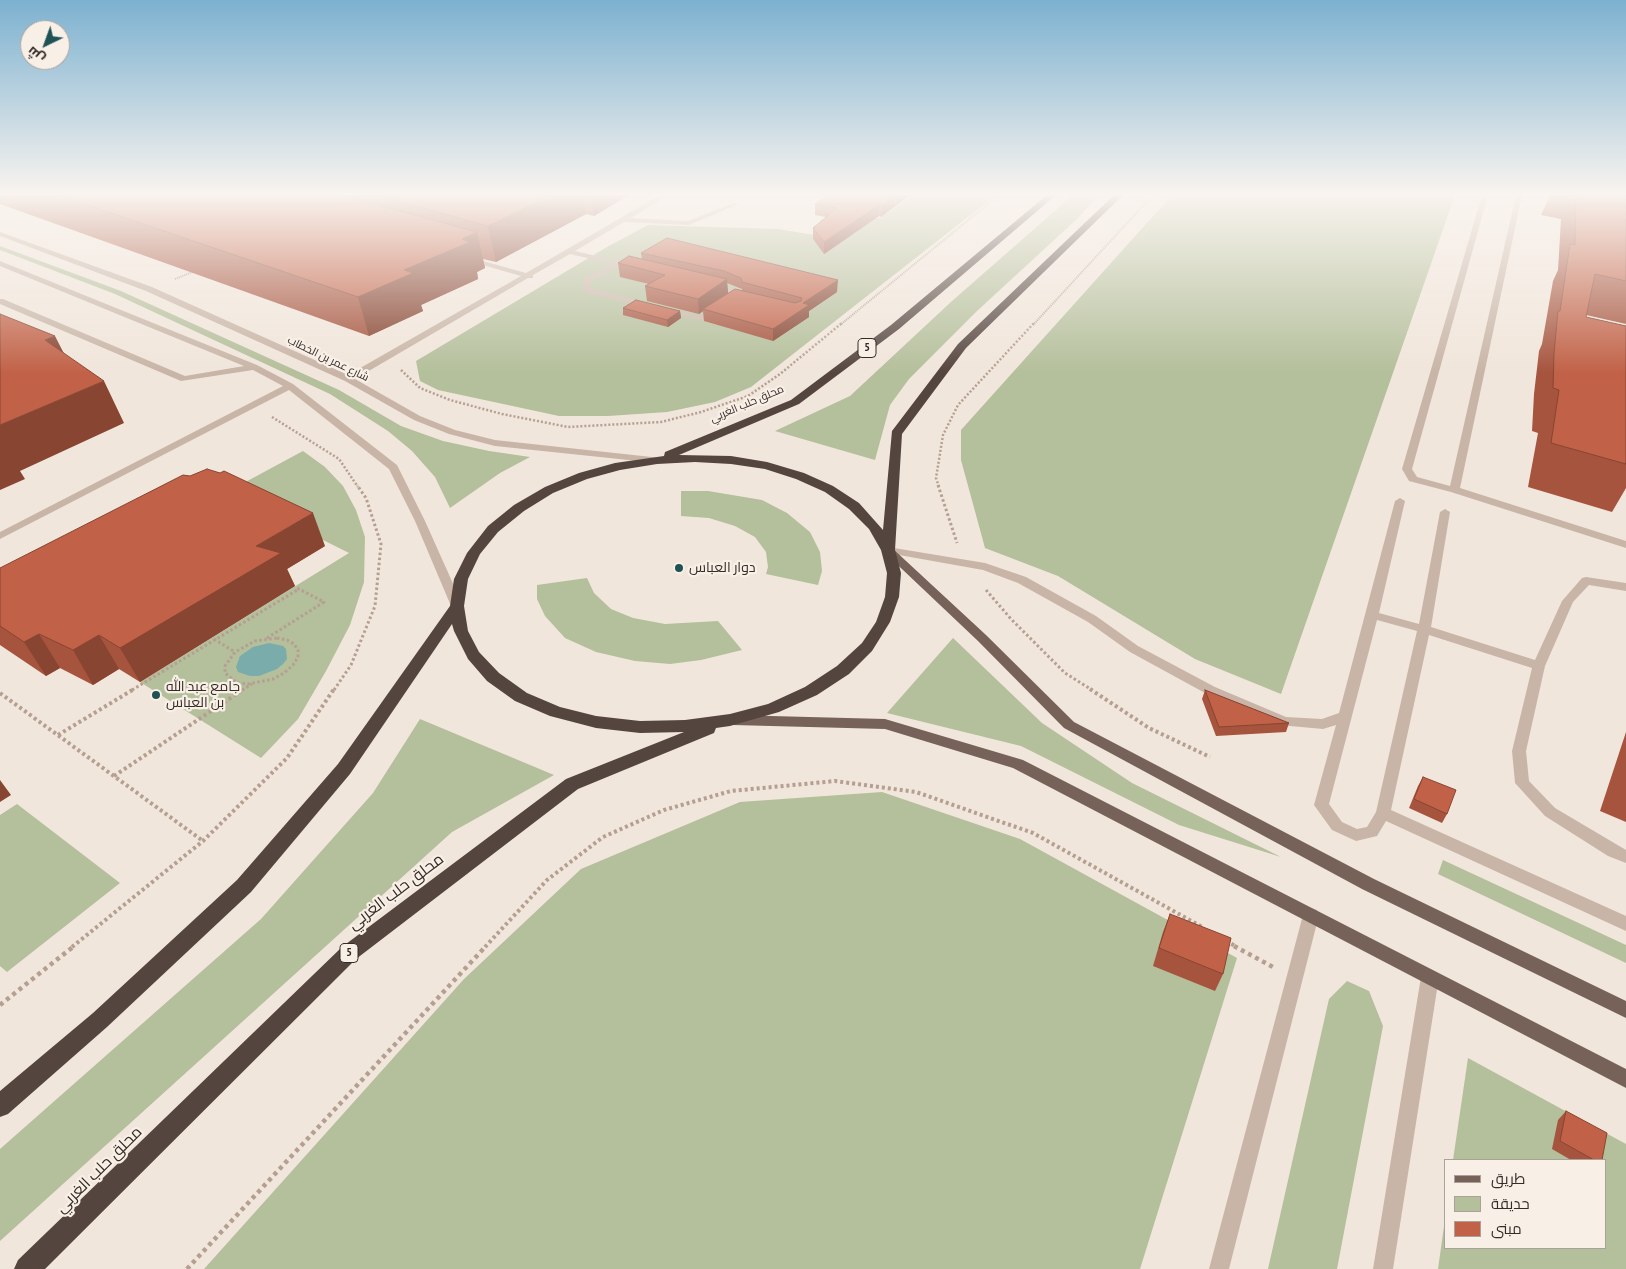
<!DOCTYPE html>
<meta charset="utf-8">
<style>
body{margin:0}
#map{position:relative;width:1626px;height:1269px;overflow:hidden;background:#f1e6db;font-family:"PT Sans Narrow",Cairo,sans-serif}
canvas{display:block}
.legend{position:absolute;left:1444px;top:1159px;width:162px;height:90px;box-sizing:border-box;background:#f8f0e7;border:1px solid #aaa19a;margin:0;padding:6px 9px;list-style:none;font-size:15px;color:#352b27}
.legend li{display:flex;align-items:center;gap:10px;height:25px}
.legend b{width:25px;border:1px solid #aaa19a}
.north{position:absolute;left:20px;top:20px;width:50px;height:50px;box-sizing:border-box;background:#f8f0e7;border:1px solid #aaa19a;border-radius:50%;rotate:222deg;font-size:14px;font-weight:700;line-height:20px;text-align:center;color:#352b27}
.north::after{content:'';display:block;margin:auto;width:18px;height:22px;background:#1f5255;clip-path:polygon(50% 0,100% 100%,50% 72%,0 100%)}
</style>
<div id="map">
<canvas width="1626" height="1269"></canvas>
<ul class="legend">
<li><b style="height:6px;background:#766259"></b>طريق</li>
<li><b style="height:14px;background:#b4bf9b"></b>حديقة</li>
<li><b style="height:14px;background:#c16248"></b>مبنى</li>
</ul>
<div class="north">ش</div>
</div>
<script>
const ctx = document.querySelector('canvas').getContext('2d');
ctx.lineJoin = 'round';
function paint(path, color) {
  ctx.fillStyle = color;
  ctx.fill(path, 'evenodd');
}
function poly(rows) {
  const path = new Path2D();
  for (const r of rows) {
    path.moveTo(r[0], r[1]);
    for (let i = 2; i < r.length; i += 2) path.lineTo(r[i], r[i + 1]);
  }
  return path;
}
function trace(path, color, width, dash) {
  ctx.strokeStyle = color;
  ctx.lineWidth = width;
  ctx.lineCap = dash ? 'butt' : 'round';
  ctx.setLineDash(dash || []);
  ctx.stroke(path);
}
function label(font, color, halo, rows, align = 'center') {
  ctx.font = font + ' "PT Sans Narrow",Cairo,sans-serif';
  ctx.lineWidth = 4.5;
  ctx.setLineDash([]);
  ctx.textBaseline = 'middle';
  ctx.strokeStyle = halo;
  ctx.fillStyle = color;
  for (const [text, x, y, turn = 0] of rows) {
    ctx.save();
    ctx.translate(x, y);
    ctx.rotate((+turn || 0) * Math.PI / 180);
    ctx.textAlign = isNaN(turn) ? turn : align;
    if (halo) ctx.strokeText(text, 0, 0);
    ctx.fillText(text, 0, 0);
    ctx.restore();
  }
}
paint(poly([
 [913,195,996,195,751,387,715,402,667,412,608,416,559,416,438,390,420,381,416,361,607,247,648,225,778,229,839,239,870,217,880,218],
 [1073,195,1099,195,1078,218,977,311,909,379,890,405,875,460,775,431,850,396,952,301],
 [1172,195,1455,195,1281,694,1195,659,1058,576,985,548,961,460,961,430],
 [0,246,121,291,339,390,401,426,443,441,489,451,530,457,500,473,450,508,435,477,412,451,388,431,330,394,115,294,0,250],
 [303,451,325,467,343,486,356,510,365,537,364,582,350,625,326,671,298,719,261,758,140,682,349,553,227,492],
 [681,491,708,491,762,500,787,513,810,532,820,552,822,571,818,585,766,574,768,567,766,552,755,537,735,526,709,518,681,516],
 [587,578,594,593,611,609,633,618,665,624,718,621,742,650,701,660,670,664,635,661,596,652,565,638,545,616,537,599,537,585],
 [953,638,1042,723,1132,783,1281,857,1179,825,1021,746,887,713],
 [420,719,554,775,452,832,0,1241,0,1149,261,919,373,793],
 [882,792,1020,839,1237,958,1140,1269,204,1269,464,979,581,869,740,802],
 [17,804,120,883,7,972,0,966,0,815],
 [1443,860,1626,945,1626,963,1438,874],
 [1347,981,1369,991,1383,1026,1337,1269,1268,1269,1329,999],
 [1468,1058,1626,1144,1626,1269,1438,1269,1445,1219,1445,1248,1605,1248,1605,1160,1453,1160]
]), '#b4bf9b');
paint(poly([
 [269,643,283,646,286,649,287,659,283,664,277,669,259,676,250,676,238,672,236,667,240,656,253,647]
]), '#7bacac');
trace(poly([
 [175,279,195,271],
 [840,325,999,195],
 [1033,325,1153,195]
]), '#b49f91', 2, [1, 1]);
trace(poly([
 [401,370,420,388,450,400,502,414,568,427,661,422,701,412,748,396,780,374,842,323],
 [272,417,339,459,358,487],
 [939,487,936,478,943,435,958,405,1034,323]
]), '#b49f91', 2.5, [2, 2]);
trace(poly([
 [938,485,957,543],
 [986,590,1011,619,1065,673,1092,690],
 [267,638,324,602,297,588],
 [277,638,287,640,294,644,298,650,298,657,293,665,284,673,273,679,248,684,237,683,225,673,225,666,235,652,255,641,277,638],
 [214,639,235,652],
 [132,690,299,589],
 [242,690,252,684],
 [334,690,351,665,375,606,381,544,366,498,357,485]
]), '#b49f91', 3, [2.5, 2.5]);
trace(poly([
 [1090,689,1149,728,1210,757],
 [0,693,203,841],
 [58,735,134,689],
 [114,776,244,689],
 [1226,941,1237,947],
 [72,947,203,841,287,758,334,689],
 [485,947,547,880,603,837,664,810,731,791,835,781,916,792,1033,833,1204,928]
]), '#b49f91', 4, [3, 3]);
trace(poly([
 [1234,946,1273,967],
 [0,1005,74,946],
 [187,1269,486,946]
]), '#b49f91', 4.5, [4, 4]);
paint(poly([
 [660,195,669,195,631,218,688,221,734,203,739,204,689,225,624,222,575,251,638,266,634,268,621,265,591,281,590,286,593,289,699,316,732,294,709,286,709,282,715,282,741,291,741,295,703,321,587,293,582,286,585,278,613,264,570,254,533,275,533,278,528,278,355,379,420,416,455,430,495,440,661,458,661,462,657,463,495,446,449,434,414,420,345,381,146,291,0,236,0,232,152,287,348,375,521,276,465,260,465,256,526,273,660,195],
 [1482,195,1488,195,1412,469,1417,477,1450,486,1516,195,1522,195,1460,488,1626,541,1626,548,1451,492,1409,481,1402,469,1482,195],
 [0,261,257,365,293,384,397,465,425,521,463,606,461,609,453,609,451,606,415,521,389,469,289,390,0,539,0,532,283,386,253,370,181,381,0,304,0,299,3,299,185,376,244,366,0,266,0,261],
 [1400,498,1405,501,1379,613,1419,624,1440,512,1445,509,1450,512,1431,627,1535,660,1562,601,1582,578,1586,577,1626,583,1626,591,1589,585,1573,602,1545,666,1526,751,1529,781,1555,808,1626,850,1626,863,1608,856,1545,816,1515,783,1512,751,1532,668,1429,635,1391,810,1626,916,1626,931,1386,821,1377,836,1356,841,1332,830,1314,805,1336,725,1323,729,1279,725,1205,693,1130,652,1088,622,1018,583,983,570,888,553,882,550,888,547,985,563,1026,577,1096,616,1138,646,1215,687,1286,717,1322,719,1339,713,1395,501,1400,498],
 [1377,620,1417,631,1376,812,1367,827,1357,829,1342,822,1329,804,1377,620],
 [1311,908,1317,910,1319,915,1229,1269,1209,1269,1303,915,1305,910,1311,908],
 [1430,969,1436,972,1439,977,1393,1269,1373,1269,1421,977,1424,972,1430,969]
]), '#c8b5a7');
paint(poly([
 [888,547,892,548,986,635,1074,722,1374,879,1626,1001,1626,1018,1362,889,1064,728,978,641,884,552,882,550,888,547],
 [733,715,885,719,1023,760,1626,1069,1626,1088,1013,768,885,729,733,725,728,723,726,720,728,717,733,715]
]), '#766259');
paint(poly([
 [1047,195,1056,195,899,329,799,404,679,455,731,456,767,462,804,473,833,486,859,503,883,530,892,431,958,344,1114,195,1123,195,966,348,902,434,895,550,901,573,899,597,890,622,872,651,849,674,817,695,779,712,730,726,716,728,714,733,578,789,356,959,45,1269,14,1269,18,1260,342,947,566,779,684,732,640,733,596,728,550,716,515,701,487,681,468,659,454,631,452,624,350,774,251,892,107,1027,8,1114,0,1117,0,1091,93,1013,237,880,338,764,450,606,454,579,467,553,488,526,514,505,545,487,579,473,615,463,664,456,665,452,791,400,891,325,1047,195],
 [695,462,731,464,765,469,796,479,825,492,849,509,869,529,881,550,887,573,885,597,876,622,862,643,837,666,805,687,768,704,730,714,685,720,640,721,596,716,560,707,527,693,499,673,479,652,468,631,464,606,468,579,480,554,498,532,524,511,553,493,587,479,620,470,657,464,695,462]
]), '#55453f');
paint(poly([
 [0,195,629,195,594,216,586,214,496,262,483,259,485,268,477,272,478,279,421,305,423,311,369,336,0,204],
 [910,195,881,217,879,216,824,254,813,239,813,228,826,217,815,215,815,204],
 [1550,195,1626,195,1626,324,1586,315,1586,317,1626,326,1626,488,1612,512,1528,487,1538,433,1532,431,1534,394,1539,351,1542,344,1553,281,1558,270,1561,219,1541,215],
 [641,253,837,292,809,311,809,317,773,341,704,321,703,311,699,314,647,301,645,286,649,284,620,277,618,263,642,259],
 [727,283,742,289,742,291,728,293],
 [623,308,680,311,681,318,668,327,623,315],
 [325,546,287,569,295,586,140,682,119,669,93,685,60,668,46,676,0,645,0,568],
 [1205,690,1289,723,1286,732,1216,736,1202,699],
 [1626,732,1626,822,1600,811],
 [1423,777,1447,814,1442,823,1409,808,1418,786],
 [1170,914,1223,974,1215,991,1153,966,1163,932],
 [1566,1111,1602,1160,1571,1160,1552,1149,1558,1120]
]), '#a6543e');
paint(poly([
 [353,195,365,195,371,218,361,223],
 [551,195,583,195,586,214,496,262,488,226],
 [591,195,629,195,594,216],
 [896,195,910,195,881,217,882,206],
 [879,205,879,216,824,254,824,242],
 [477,232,485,268,477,272,478,279,421,305,423,311,369,336,358,297,404,270],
 [727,279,728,293,703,309,703,311,699,314,698,299],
 [838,280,837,292,809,311,809,317,773,341,773,329,803,303],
 [680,311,681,318,668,327,667,320],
 [55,336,76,377,45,340],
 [104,381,124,423,20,471,25,479,0,490,0,425],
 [313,513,325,546,287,569,295,586,140,682,120,648,256,546],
 [39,634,60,668,46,676,24,642],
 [99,635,119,669,93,685,73,650],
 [0,780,11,795,0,802]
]), '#874532');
const building = poly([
 [58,195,341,195,477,232,462,239,470,242,404,270,413,273,358,297,58,195],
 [376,195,551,195,488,226,376,195],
 [828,195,896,195,882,206,879,205,824,242,813,228,837,208,815,204,828,195],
 [1576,195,1626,195,1626,281,1595,274,1586,317,1626,326,1626,464,1551,443,1559,390,1553,388,1554,353,1558,311,1560,311,1570,244,1575,245,1576,195],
 [667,238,838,280,803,303,809,305,773,329,703,309,735,289,795,303,801,301,802,298,742,282,741,278,724,271,641,253,667,238],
 [629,256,727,279,698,299,645,286,665,275,618,263,629,256],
 [636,300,680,311,667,320,623,308,636,300],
 [0,314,55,336,45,340,104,381,0,425,0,314],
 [207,469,220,473,224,471,313,513,256,546,281,553,120,648,99,635,73,650,39,634,24,642,0,626,0,568,183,475,190,476,207,469],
 [1205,690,1289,723,1219,727,1205,690],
 [1423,777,1456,790,1447,814,1414,799,1423,777],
 [1170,914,1231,938,1223,974,1159,948,1170,914],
 [1566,1111,1607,1133,1602,1160,1594,1160,1560,1141,1566,1111]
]);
paint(building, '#c16248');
trace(building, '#874532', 1);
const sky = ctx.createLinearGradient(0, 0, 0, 373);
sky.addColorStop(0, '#7cb1d0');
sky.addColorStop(0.52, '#f9f4ef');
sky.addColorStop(1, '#f9f4ef00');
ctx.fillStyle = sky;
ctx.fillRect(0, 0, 1626, 373);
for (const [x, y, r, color] of [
 [679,568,5,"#1f5255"],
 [156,695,5,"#1f5255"]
]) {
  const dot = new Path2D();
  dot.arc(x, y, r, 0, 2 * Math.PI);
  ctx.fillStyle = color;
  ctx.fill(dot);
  trace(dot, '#f8f0e7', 2);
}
label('11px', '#352b27', '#f8f0e7', [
 ["شارع عمر بن الخطاب",328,359,26],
 ["محلق حلب الغربي",747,404,-23]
]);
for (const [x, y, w] of [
 [867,348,18],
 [349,953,18]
]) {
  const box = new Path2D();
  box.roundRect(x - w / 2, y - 9.5, w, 19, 4);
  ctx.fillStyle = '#f8f0e7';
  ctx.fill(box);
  trace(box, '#352b27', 1);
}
label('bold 12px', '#352b27', null, [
 ["5",867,348],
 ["5",349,953]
]);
label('14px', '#352b27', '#f8f0e7', [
 ["دوار العباس",689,568],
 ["جامع عبد الله",166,687],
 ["بن العباس",166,703]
], 'left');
label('16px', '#352b27', '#f8f0e7', [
 ["محلق حلب الغربي",396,892,-37],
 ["محلق حلب الغربي",99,1170,-45]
]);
</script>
